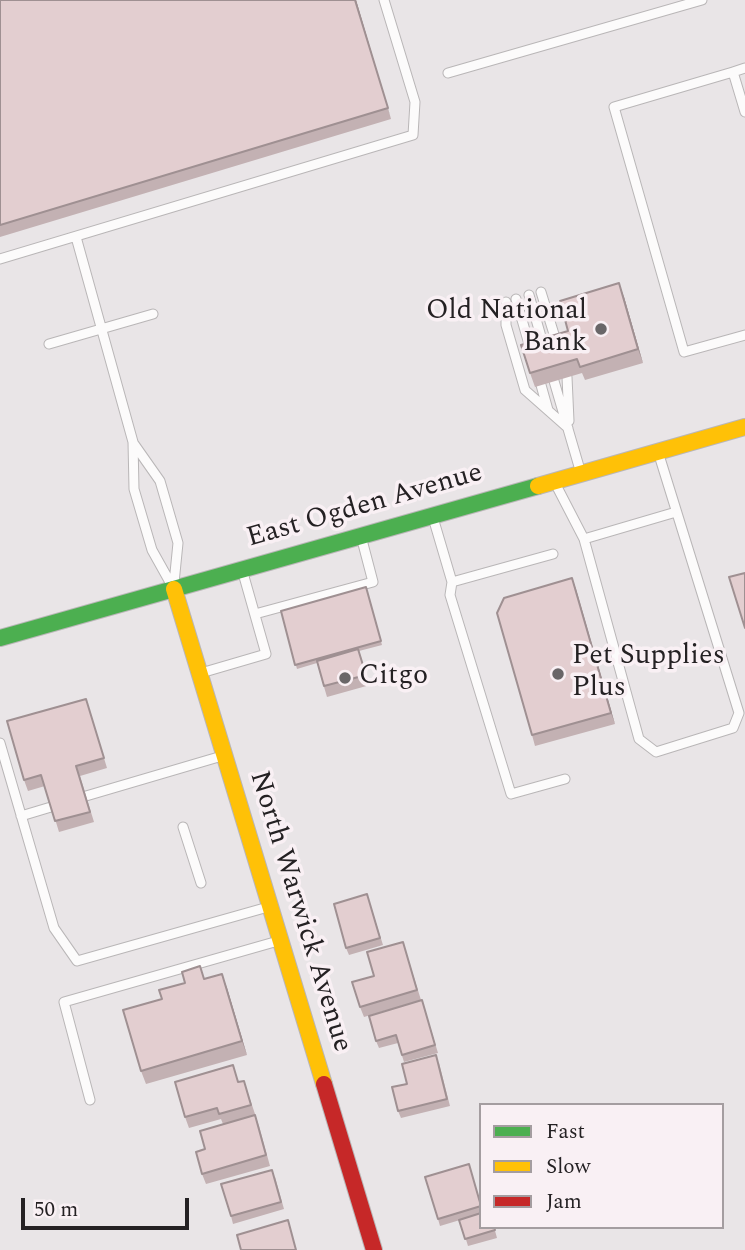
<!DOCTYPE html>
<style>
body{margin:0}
#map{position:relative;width:745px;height:1250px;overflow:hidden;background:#e9e5e7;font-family:Spectral,serif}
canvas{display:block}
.legend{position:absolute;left:479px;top:1103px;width:245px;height:126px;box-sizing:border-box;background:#f9f0f4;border:2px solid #a49da0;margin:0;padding:9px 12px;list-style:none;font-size:21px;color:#242123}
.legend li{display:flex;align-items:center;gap:14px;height:35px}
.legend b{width:35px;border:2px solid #a49da0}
.scale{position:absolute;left:21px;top:1198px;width:168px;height:32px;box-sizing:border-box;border:4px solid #242123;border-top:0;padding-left:9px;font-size:21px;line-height:24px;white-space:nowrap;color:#242123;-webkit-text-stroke:5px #f9f0f4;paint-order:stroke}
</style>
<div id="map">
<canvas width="745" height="1250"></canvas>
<ul class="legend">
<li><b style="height:9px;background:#4caf50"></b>Fast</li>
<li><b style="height:9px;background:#ffc107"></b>Slow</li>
<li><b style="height:9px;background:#c62828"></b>Jam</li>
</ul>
<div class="scale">50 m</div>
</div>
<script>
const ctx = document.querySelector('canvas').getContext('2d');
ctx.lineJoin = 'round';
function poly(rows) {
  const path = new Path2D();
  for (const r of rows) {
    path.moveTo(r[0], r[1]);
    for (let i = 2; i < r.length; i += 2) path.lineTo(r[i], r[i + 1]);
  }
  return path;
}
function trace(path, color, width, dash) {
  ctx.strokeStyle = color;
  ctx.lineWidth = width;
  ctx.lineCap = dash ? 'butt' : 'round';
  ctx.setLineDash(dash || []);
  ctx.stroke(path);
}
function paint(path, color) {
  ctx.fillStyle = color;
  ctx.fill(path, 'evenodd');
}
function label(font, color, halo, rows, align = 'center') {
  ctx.font = font + ' Spectral,serif';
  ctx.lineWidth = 7;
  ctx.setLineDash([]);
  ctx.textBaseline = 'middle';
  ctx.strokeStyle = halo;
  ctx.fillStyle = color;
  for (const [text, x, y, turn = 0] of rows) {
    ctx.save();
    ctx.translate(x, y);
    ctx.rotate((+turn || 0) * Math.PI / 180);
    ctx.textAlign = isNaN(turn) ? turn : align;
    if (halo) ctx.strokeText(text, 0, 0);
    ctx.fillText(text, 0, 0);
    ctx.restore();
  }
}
const lane = poly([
 [733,72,745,68],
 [448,73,702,0],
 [745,112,733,72,614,107,684,352,745,335],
 [76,237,133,442,134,489,152,550,171,584],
 [0,259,413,135,415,102,384,0],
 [541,292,557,344],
 [529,295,544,347],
 [516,299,531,351],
 [506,302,506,325,525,390,568,428],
 [49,344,153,314],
 [567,377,569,421],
 [554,381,580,470],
 [541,385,548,410],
 [134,444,160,481,178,543,174,583],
 [555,483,584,539,639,739,656,752,733,728,739,713,659,455],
 [434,521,452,582,450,595,511,794,565,779],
 [584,539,676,512],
 [452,582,553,554],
 [255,614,373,582,362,540],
 [201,673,266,654,243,573],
 [0,743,54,928,77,961,268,907],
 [86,796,222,756],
 [21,816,51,807],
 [183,827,201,883],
 [90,1100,64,1002,278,941]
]);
const fast = poly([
 [0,638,538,486]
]);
const slow = poly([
 [538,486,745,427],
 [174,589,324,1084]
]);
const jam = poly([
 [324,1084,374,1250]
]);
trace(lane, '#b9b6b7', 11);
trace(fast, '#b9b6b7', 18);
trace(slow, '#b9b6b7', 18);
trace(jam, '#b9b6b7', 18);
trace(lane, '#fcfbfb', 9);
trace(fast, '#4caf50', 16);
trace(slow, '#ffc107', 16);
trace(jam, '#c62828', 16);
paint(poly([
 [0,0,356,0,391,119,0,237],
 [624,297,643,363,585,380,582,373,535,387,530,373,568,331],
 [572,578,615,724,535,746,532,735],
 [366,587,382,645,359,651,370,685,327,697,317,663,297,669,281,611],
 [86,699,107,768,80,776,94,822,59,832,45,786,28,791,24,780],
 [367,894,383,945,349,955,346,948],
 [403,942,421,1000,364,1017,360,1007,374,976],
 [204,979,227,988,247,1055,146,1084,141,1071,162,999,185,983],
 [422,1000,438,1053,404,1062,398,1043,379,1048,376,1041],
 [439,1063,450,1106,401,1118,398,1111,407,1084],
 [244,1081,259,1126,270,1166,206,1184,202,1174,205,1149,223,1124,221,1119,189,1128,185,1117,239,1082],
 [275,1177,284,1209,233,1224,231,1216],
 [481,1204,481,1227,494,1227,497,1238,468,1246,460,1220,440,1226,438,1219]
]), '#c3b1b3');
paint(poly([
 [355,0,356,0,391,119,388,108],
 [619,283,624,297,643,363,638,349],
 [572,578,576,589,615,724,611,713],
 [222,974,227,988,247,1055,242,1041]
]), '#9f9092');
const building = poly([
 [0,0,355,0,388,108,0,225,0,0],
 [619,283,638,349,580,367,577,359,530,373,521,345,568,331,560,301,619,283],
 [745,573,745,628,729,577,745,573],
 [572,578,611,713,532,735,497,613,504,598,572,578],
 [366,587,381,641,295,665,281,611,366,587],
 [358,649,366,675,324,686,317,661,358,649],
 [86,699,104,758,76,766,90,812,55,821,41,775,24,780,7,721,86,699],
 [367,894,380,938,346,948,334,904,367,894],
 [403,942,417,990,360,1007,352,982,374,976,367,952,403,942],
 [200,966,204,979,222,974,242,1041,141,1071,123,1010,162,999,159,990,185,983,182,972,200,966],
 [422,1000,435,1045,402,1055,396,1035,376,1041,369,1016,422,1000],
 [436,1055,447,1099,398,1111,392,1087,407,1084,402,1064,436,1055],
 [233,1065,238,1082,244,1081,251,1105,219,1114,217,1108,185,1117,175,1082,233,1065],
 [255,1115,266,1155,202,1174,196,1152,205,1149,200,1131,255,1115],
 [469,1164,481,1206,438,1219,425,1177,469,1164],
 [272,1170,281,1202,231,1216,221,1184,272,1170],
 [481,1213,481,1227,494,1227,495,1230,465,1239,459,1220,481,1213],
 [288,1220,296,1250,241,1250,237,1235,288,1220]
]);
paint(building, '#e3ced0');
trace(building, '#9f9092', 2);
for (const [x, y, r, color] of [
 [601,329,7,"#696668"],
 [558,674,7,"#696668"],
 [345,678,7,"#696668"]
]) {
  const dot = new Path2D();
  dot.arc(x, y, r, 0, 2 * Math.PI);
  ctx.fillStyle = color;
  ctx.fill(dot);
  trace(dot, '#f9f0f4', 2.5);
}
label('28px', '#242123', '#f9f0f4', [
 ["Old National",587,313,"right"],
 ["Bank",587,345,"right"],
 ["Pet Supplies",572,658],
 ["Plus",572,690],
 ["Citgo",359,678]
], 'left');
label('28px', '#242123', '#f9f0f4', [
 ["East Ogden Avenue",365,507,-16],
 ["North Warwick Avenue",299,912,73]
]);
</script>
